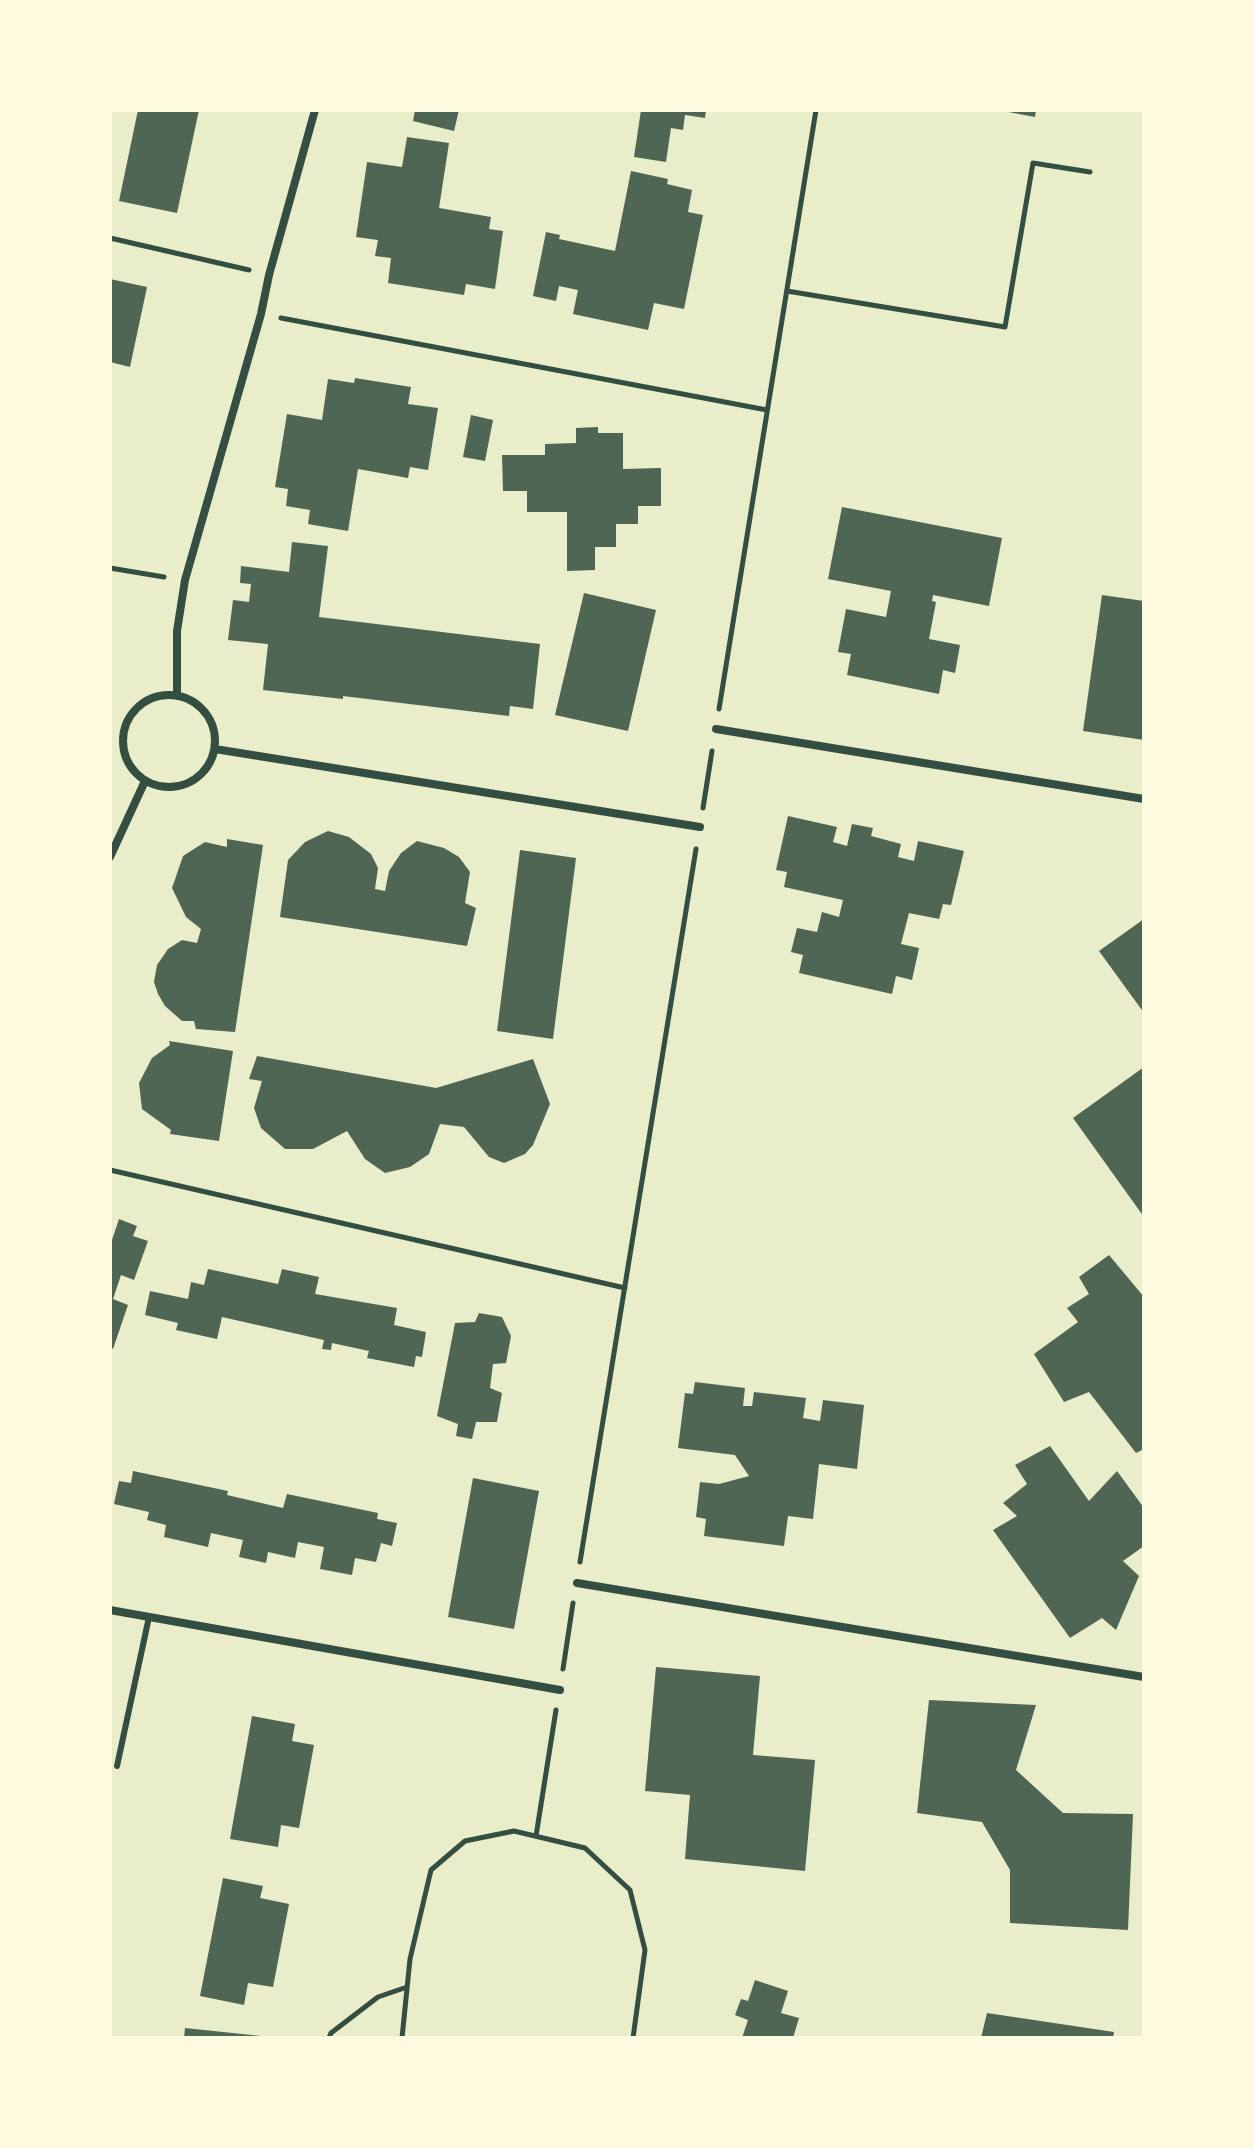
<!DOCTYPE html>
<style>
body{margin:0}
#map{position:relative;width:1254px;height:2148px;overflow:hidden;background:#e9edc9;font-family:"Public Sans",sans-serif}
canvas{display:block}
.frame{position:absolute;inset:0;border:112px solid #fefae0;pointer-events:none}
</style>
<div id="map">
<canvas width="1254" height="2148"></canvas>
<div class="frame"></div>
</div>
<script>
const ctx = document.querySelector('canvas').getContext('2d');
ctx.lineJoin = 'round';
function paint(path, color) {
  ctx.fillStyle = color;
  ctx.fill(path, 'evenodd');
}
function poly(rows) {
  const path = new Path2D();
  for (const r of rows) {
    if (r.length === 3) {
      path.moveTo(r[0] + r[2], r[1]);
      path.arc(r[0], r[1], r[2], 0, 2 * Math.PI);
      continue;
    }
    path.moveTo(r[0], r[1]);
    for (let i = 2; i < r.length; i += 2) path.lineTo(r[i], r[i + 1]);
  }
  return path;
}
function trace(path, color, width, dash) {
  ctx.strokeStyle = color;
  ctx.lineWidth = width;
  ctx.lineCap = dash ? 'butt' : 'round';
  ctx.setLineDash(dash || []);
  ctx.stroke(path);
}
paint(poly([
 [138,110,199,110,177,213,119,201],
 [415,110,459,110,454,131,413,121],
 [641,110,706,110,705,118,685,115,683,130,671,128,666,162,634,157],
 [998,110,1036,110,1035,117],
 [407,137,449,143,439,208,491,217,489,229,503,231,495,289,466,284,464,295,388,283,391,258,375,256,378,240,356,237,367,162,402,167],
 [631,171,668,179,667,184,692,190,688,212,703,215,684,309,654,303,648,330,573,314,578,290,559,286,556,301,533,296,546,232,560,235,559,239,615,251],
 [110,279,147,287,130,367,110,362],
 [355,378,411,387,408,404,438,408,428,470,410,467,408,478,358,469,348,531,308,524,310,510,286,506,288,489,275,487,287,414,322,420,328,379,354,383],
 [471,415,493,420,485,461,463,457],
 [598,427,598,433,623,433,623,469,661,468,661,506,638,506,638,524,616,524,616,547,595,547,595,570,567,571,567,512,527,512,527,491,503,491,502,455,545,455,545,444,576,443,576,428],
 [842,507,1002,538,989,606,933,595,932,601,936,602,929,639,960,645,955,673,943,670,939,694,847,675,851,654,838,652,846,609,886,617,891,591,828,579],
 [292,542,328,546,319,617,540,644,533,709,510,706,509,716,343,696,343,699,263,690,268,644,228,640,233,600,249,602,251,584,240,583,241,566,289,572],
 [584,593,656,610,628,731,555,715],
 [1102,595,1144,601,1144,740,1083,731],
 [788,816,837,827,833,842,847,846,852,824,873,828,871,836,901,844,898,857,914,861,918,841,964,851,951,905,943,904,939,919,909,913,901,944,919,948,912,980,896,976,892,994,799,973,803,955,791,952,797,928,817,932,822,912,839,917,843,900,784,887,787,872,776,870],
 [328,831,349,837,371,854,378,868,375,889,385,891,389,871,401,853,417,841,444,848,459,857,470,872,465,903,476,908,467,946,280,917,288,860,305,842],
 [227,839,263,845,235,1032,196,1029,194,1021,182,1021,165,1006,158,994,154,982,157,965,168,949,182,940,197,943,201,929,186,917,172,888,183,856,205,842,227,847],
 [520,850,576,858,553,1039,497,1031],
 [1144,919,1144,1013,1099,951],
 [169,1041,233,1051,219,1141,170,1134,171,1130,142,1109,139,1083,152,1058,170,1045],
 [257,1056,436,1088,533,1059,550,1104,533,1145,525,1154,504,1163,489,1157,464,1127,440,1124,429,1154,410,1167,385,1173,365,1159,347,1131,313,1149,285,1149,261,1128,254,1108,262,1081,249,1079],
 [1144,1067,1144,1217,1073,1118],
 [119,1219,137,1226,133,1236,148,1241,134,1280,121,1275,113,1299,128,1305,113,1349,110,1347,110,1246],
 [1109,1255,1144,1297,1144,1449,1136,1453,1089,1392,1064,1402,1034,1354,1078,1322,1067,1308,1089,1294,1079,1277],
 [208,1269,278,1284,282,1269,319,1277,315,1294,397,1308,394,1325,426,1332,422,1357,416,1356,414,1367,367,1358,369,1351,332,1343,331,1350,322,1349,324,1340,222,1317,217,1339,176,1330,178,1323,145,1315,150,1291,188,1299,191,1282,204,1285],
 [479,1313,502,1317,511,1336,506,1363,493,1364,490,1388,502,1393,497,1422,476,1422,472,1439,456,1436,458,1424,437,1416,455,1323,475,1322],
 [695,1382,745,1388,743,1406,752,1406,754,1392,806,1398,803,1418,820,1421,823,1400,864,1405,857,1469,819,1464,813,1519,788,1516,784,1546,704,1536,706,1519,696,1517,700,1482,719,1484,749,1476,735,1455,678,1448,685,1393,693,1394],
 [1050,1446,1089,1501,1117,1471,1144,1508,1144,1546,1123,1561,1139,1576,1116,1630,1102,1618,1070,1638,993,1530,1017,1516,1003,1503,1027,1484,1015,1465],
 [133,1471,228,1491,227,1495,283,1508,287,1494,378,1513,377,1519,397,1523,392,1546,381,1543,376,1562,355,1558,352,1575,320,1569,324,1547,298,1542,295,1558,268,1552,266,1563,239,1557,243,1540,211,1533,208,1547,164,1537,166,1525,147,1520,149,1512,114,1504,119,1481,131,1483],
 [473,1478,539,1491,514,1629,448,1617],
 [656,1667,760,1676,753,1755,815,1760,805,1871,685,1859,690,1795,645,1791],
 [929,1700,1036,1705,1016,1770,1063,1813,1133,1814,1128,1930,1010,1923,1010,1870,982,1822,917,1813],
 [252,1716,295,1724,292,1741,314,1745,299,1828,281,1825,278,1847,230,1839],
 [223,1878,263,1886,260,1898,289,1904,273,1987,248,1983,244,2005,200,1996],
 [755,1980,788,1991,781,2013,799,2018,793,2038,742,2038,748,2020,735,2015,741,1999,748,2001],
 [987,2013,1114,2032,1113,2038,981,2038],
 [185,2028,261,2036,261,2038,184,2038]
]), '#4f6655');
trace(poly([
 [110,238,249,270],
 [787,291,1005,327,1033,163,1090,172],
 [281,318,767,410],
 [110,568,164,577],
 [719,709,816,110],
 [703,808,712,751],
 [110,1170,625,1288],
 [580,1562,696,849],
 [563,1669,573,1603],
 [536,1836,556,1710],
 [329,2038,331,2033,378,1997,407,1987],
 [402,2038,410,1959,431,1870,465,1841,514,1831,585,1848,630,1890,645,1950,633,2038]
]), '#344e41', 5);
trace(poly([
 [117,1766,149,1617]
]), '#344e41', 6);
trace(poly([
 [169,741,46],
 [177,696,177,631,185,580,261,314,269,275,315,110],
 [716,729,1144,799],
 [215,749,700,827],
 [110,857,145,781],
 [577,1583,1144,1677],
 [110,1610,560,1690]
]), '#344e41', 8);
</script>
